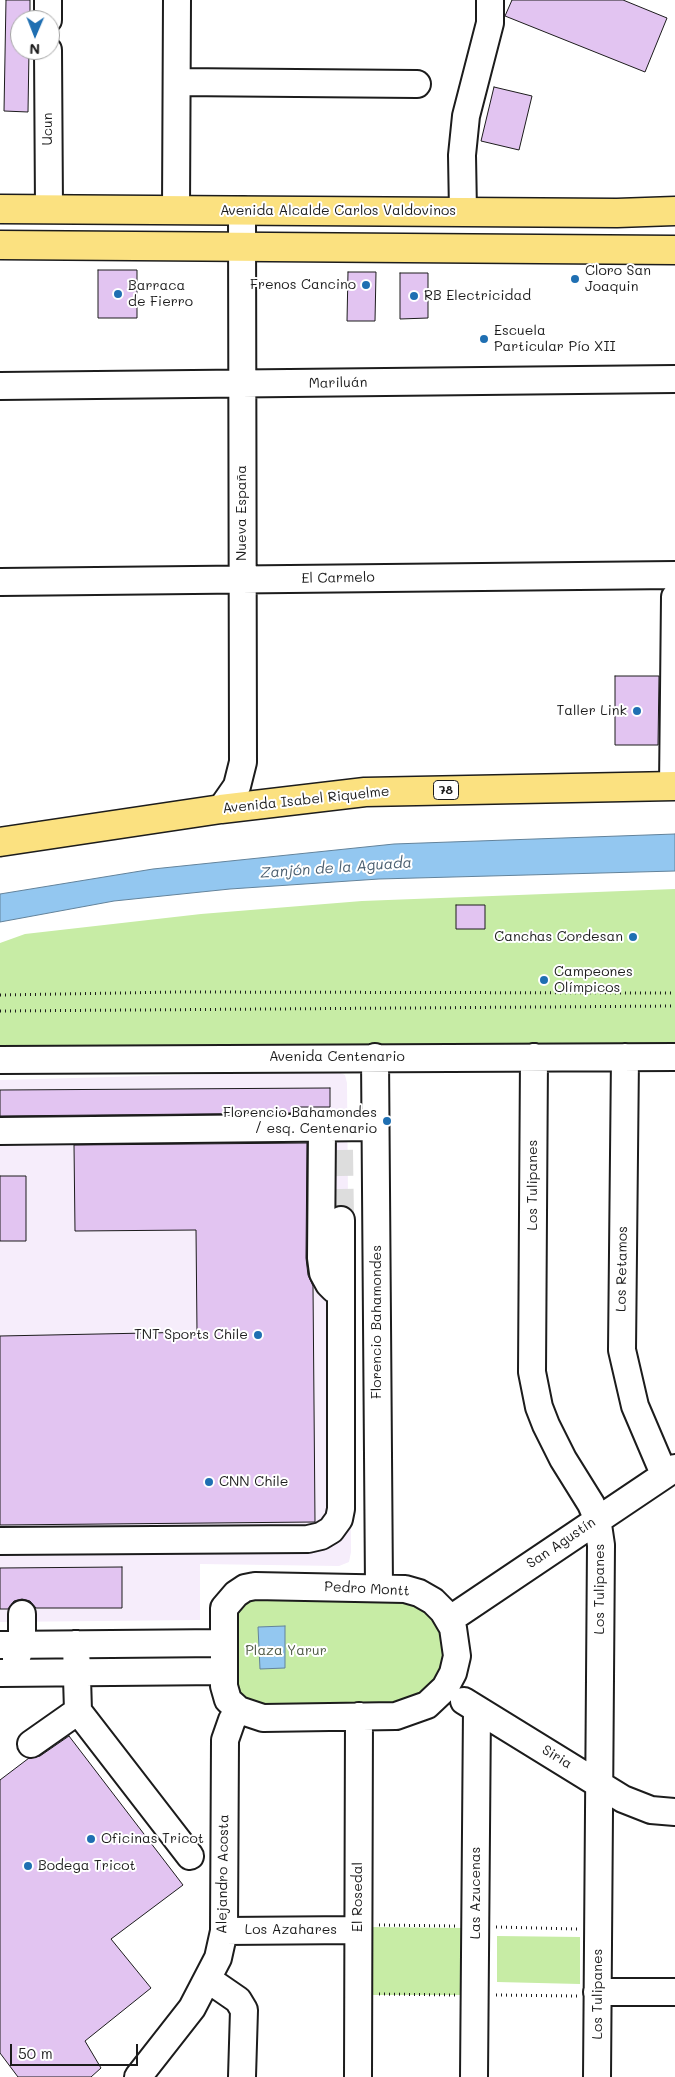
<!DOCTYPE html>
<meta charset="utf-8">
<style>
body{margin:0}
#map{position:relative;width:675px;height:2077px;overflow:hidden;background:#fff;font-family:Mali,sans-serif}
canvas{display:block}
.north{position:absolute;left:10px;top:10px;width:50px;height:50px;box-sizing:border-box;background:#fff;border:1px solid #a4a4a4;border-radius:50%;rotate:181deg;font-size:14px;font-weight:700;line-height:20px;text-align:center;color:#1c1c1c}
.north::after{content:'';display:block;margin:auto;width:18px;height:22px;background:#1f6fb2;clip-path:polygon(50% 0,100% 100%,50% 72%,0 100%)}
.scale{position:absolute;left:10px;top:2044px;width:128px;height:22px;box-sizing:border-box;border:2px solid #1c1c1c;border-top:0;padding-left:6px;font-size:15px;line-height:18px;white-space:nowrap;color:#1c1c1c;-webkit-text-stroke:4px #fff;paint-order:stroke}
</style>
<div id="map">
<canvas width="675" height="2077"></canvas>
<div class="north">N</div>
<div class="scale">50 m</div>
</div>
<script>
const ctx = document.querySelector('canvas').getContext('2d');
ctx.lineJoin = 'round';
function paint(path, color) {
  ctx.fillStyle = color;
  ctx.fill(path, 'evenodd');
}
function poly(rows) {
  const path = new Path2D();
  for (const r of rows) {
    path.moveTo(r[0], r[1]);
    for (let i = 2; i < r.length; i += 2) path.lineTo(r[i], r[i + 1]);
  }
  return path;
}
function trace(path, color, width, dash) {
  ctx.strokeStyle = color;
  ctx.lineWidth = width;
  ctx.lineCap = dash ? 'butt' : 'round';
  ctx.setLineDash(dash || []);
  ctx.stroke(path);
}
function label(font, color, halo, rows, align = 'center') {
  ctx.font = font + ' Mali,sans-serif';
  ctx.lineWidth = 4;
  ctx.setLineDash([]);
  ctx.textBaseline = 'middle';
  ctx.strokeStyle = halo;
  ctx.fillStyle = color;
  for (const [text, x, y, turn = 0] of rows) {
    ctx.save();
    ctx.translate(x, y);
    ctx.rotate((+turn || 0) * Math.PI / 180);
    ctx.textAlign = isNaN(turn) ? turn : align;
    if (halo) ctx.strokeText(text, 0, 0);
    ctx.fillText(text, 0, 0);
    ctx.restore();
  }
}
paint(poly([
 [335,1071,345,1075,347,1083,351,1552,349,1562,339,1566,200,1564,200,1620,0,1622,0,1080]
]), '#f6edfb');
paint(poly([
 [675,889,675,1046,0,1048,0,943,25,934,201,914,362,901],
 [261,1595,420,1602,443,1627,447,1657,434,1688,399,1706,265,1709,234,1695,230,1623,244,1600],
 [369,1927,466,1928,466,1995,369,1995],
 [497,1936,580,1937,580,1984,497,1982]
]), '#c7eca5');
const water = poly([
 [675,834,675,871,379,879,230,889,114,901,0,922,0,894,153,869,394,844,675,834],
 [285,1626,285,1668,260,1669,258,1627,285,1626]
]);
paint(water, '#93c7f0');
trace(water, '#63839b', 1);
const building = poly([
 [6,0,30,0,30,20,20,20,20,50,29,50,28,112,4,111,6,0],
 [512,0,623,0,667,18,645,72,505,16,512,0],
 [494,87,532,96,519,150,481,141,494,87],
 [98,270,137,270,137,318,98,318,98,270],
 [348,272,376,272,375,321,347,321,348,272],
 [400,273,428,273,428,318,400,319,400,273],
 [615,676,659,676,658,745,615,745,615,676],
 [456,905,485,905,485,929,456,929,456,905],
 [330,1088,330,1107,298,1107,298,1113,0,1116,0,1090,330,1088],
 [307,1143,306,1258,308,1275,313,1286,315,1522,0,1525,0,1336,197,1332,196,1230,75,1231,74,1145,307,1143],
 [0,1176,26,1176,26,1241,0,1241,0,1176],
 [122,1567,122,1608,36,1608,30,1601,22,1599,14,1601,8,1609,0,1609,0,1568,122,1567],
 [69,1736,183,1885,111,1939,151,1988,85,2041,101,2068,91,2077,18,2077,0,2053,0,1780,29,1758,40,1756,69,1736]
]);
paint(building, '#e2c4f1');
trace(building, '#1c1c1c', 1);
trace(poly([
 [340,1150,341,1220]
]), '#ddd', 26, [26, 13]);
const minor = poly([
 [48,0,48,20],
 [48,50,49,209],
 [177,82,417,84],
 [176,210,177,0],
 [463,212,462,155,466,116,490,23,490,0],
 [0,386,675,379],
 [0,582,675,575],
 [673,786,675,597],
 [221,809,237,786,243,762,242,210],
 [375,1057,379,1587],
 [534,1057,532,1372,539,1407,546,1425,563,1459,591,1504,597,1518,601,1545,597,2077],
 [625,1057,622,1350,635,1406,664,1474],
 [0,1060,675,1057],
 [322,1129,321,1258,323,1273,329,1284,334,1289,341,1289],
 [0,1131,375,1127],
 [0,1541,308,1539,321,1536,331,1530,339,1519,341,1509,341,1220],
 [255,1586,405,1589,419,1593,433,1601,443,1611,453,1628,457,1656,453,1673,445,1688,427,1705,396,1716,263,1718,239,1710,228,1700,224,1686,224,1608,236,1594,245,1588,255,1586],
 [449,1620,675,1468],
 [76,1644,78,1711,190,1856],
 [0,1645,223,1643],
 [16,1659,22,1645,22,1614],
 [0,1673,224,1671],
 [464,1701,623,1799,651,1810,675,1812],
 [31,1744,78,1711],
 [224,1931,358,1930],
 [209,1980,238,2000,244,2010,242,2077],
 [597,1992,675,1992],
 [138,2077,192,2008,218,1958,224,1931,225,1740,232,1720,239,1710],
 [358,2077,359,1716],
 [474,2077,477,1709]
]);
const major = poly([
 [0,209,617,213,675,211],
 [0,245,675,250]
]);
const highway = poly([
 [0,842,221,809,365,792,675,786]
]);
trace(minor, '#1c1c1c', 30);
trace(major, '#1c1c1c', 31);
trace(highway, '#1c1c1c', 31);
trace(poly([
 [0,995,178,992,675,993],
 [0,1011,675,1006],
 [379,1925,455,1926],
 [496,1927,577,1929],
 [379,1994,455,1995],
 [496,1995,577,1996]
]), '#1c1c1c', 3, [1, 4]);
trace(minor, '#fff', 26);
trace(major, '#fbe180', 28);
trace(highway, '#fbe180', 28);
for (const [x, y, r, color] of [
 [575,279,5,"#1f6fb2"],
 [366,285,5,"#1f6fb2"],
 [118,294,5,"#1f6fb2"],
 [414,296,5,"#1f6fb2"],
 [484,339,5,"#1f6fb2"],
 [637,711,5,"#1f6fb2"],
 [633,937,5,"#1f6fb2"],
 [544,980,5,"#1f6fb2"],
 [387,1121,5,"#1f6fb2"],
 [258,1335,5,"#1f6fb2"],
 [209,1482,5,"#1f6fb2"],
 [91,1839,5,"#1f6fb2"],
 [28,1866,5,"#1f6fb2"]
]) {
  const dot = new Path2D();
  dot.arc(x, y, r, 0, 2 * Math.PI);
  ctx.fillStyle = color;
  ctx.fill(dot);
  trace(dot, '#fff', 2);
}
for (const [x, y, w] of [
 [446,790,25]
]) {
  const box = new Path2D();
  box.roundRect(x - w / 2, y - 9.5, w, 19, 4);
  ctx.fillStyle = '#fff';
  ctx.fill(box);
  trace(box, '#1c1c1c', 1);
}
label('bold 12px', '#1c1c1c', null, [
 ["78",446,790]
]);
label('14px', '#1c1c1c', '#fff', [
 ["Ucun",48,129,-90],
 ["Avenida Alcalde Carlos Valdovinos",338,211],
 ["Mariluán",338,383,-1],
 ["Nueva España",242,513,-90],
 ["El Carmelo",338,578,-1],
 ["Avenida Isabel Riquelme",306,800,-6],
 ["Avenida Centenario",337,1057],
 ["Los Tulipanes",533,1185,-90],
 ["Los Retamos",622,1269,-89],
 ["Florencio Bahamondes",377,1322,-90],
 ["San Agustín",561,1543,-34],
 ["Pedro Montt",367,1589,3],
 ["Los Tulipanes",600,1589,-90],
 ["Siria",557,1757,31],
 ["Alejandro Acosta",223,1874,-89],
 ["Las Azucenas",476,1893,-90],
 ["El Rosedal",358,1897,-90],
 ["Los Azahares",291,1930],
 ["Los Tulipanes",598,1994,-90]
]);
label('14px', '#1c1c1c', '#fff', [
 ["Cloro San",585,271],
 ["Joaquin",585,287],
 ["Frenos Cancino",356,285,"right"],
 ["Barraca",128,286],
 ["de Fierro",128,302],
 ["RB Electricidad",424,296],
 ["Escuela",494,331],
 ["Particular Pío XII",494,347],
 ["Taller Link",627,711,"right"],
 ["Canchas Cordesan",623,937,"right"],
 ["Campeones",554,972],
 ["Olímpicos",554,988],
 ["Florencio Bahamondes",377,1113,"right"],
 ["/ esq. Centenario",377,1129,"right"],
 ["TNT Sports Chile",248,1335,"right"],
 ["CNN Chile",219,1482],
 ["Oficinas Tricot",101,1839],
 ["Bodega Tricot",38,1866]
], 'left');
label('14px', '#4f5a45', '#fff', [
 ["Plaza Yarur",286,1651]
]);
label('italic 15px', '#4c6071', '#fff', [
 ["Zanjón de la Aguada",336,868,-4]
]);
</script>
